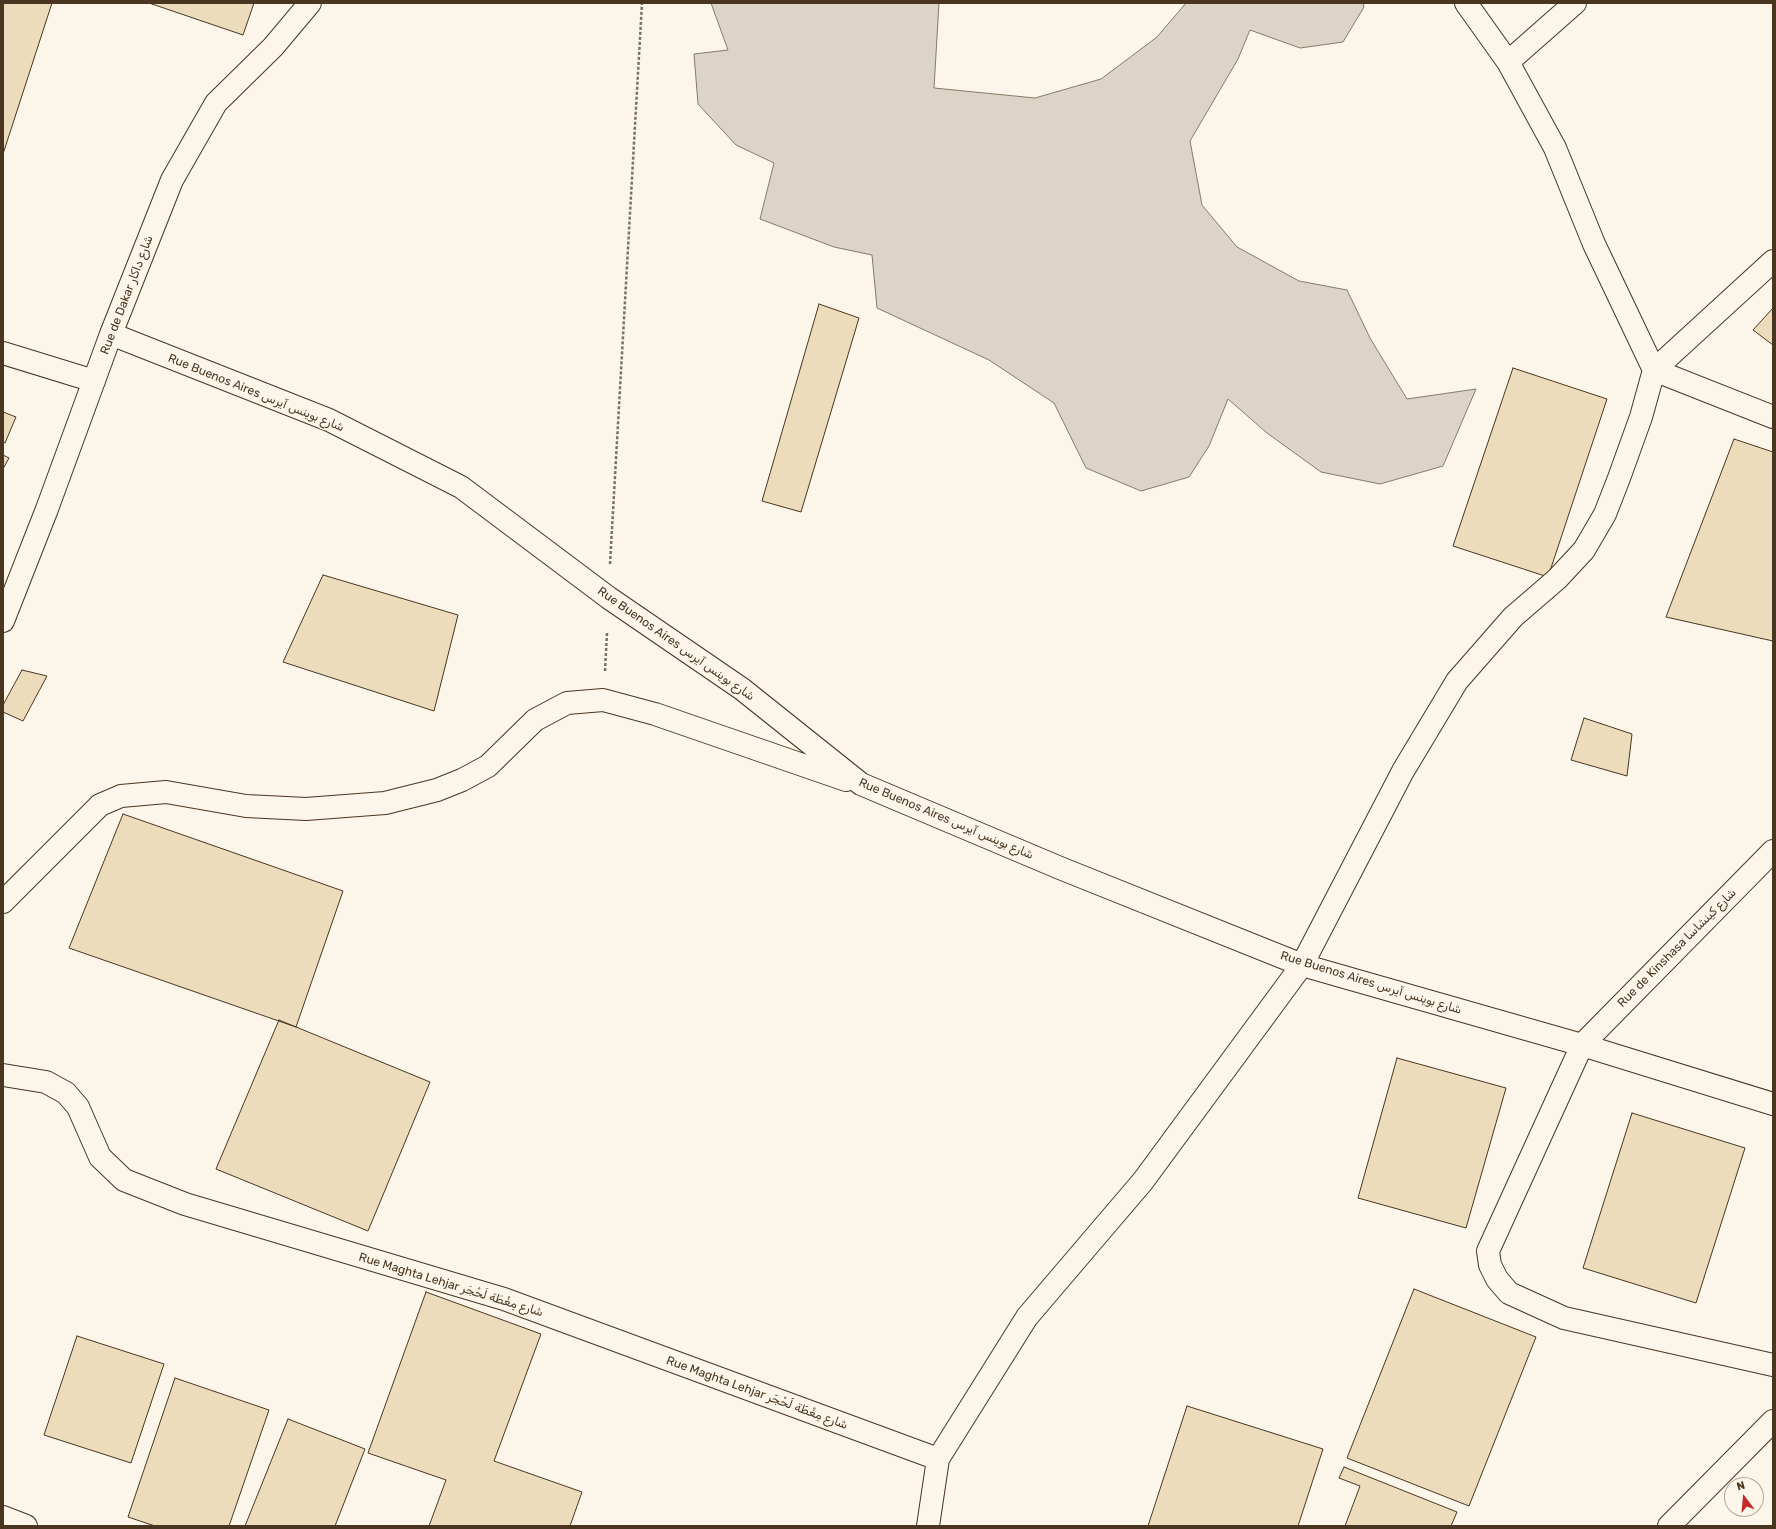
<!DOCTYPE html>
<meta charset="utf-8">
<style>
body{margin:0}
#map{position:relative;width:1776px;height:1529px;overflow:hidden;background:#fbf6e9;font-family:Rubik,sans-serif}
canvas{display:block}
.frame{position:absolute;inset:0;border:4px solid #4a3520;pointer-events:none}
.north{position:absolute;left:1724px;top:1477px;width:40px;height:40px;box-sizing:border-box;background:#fbf6e9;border:1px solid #b4a999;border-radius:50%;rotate:344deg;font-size:11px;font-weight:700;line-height:16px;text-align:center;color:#4a3520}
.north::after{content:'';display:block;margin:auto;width:14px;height:18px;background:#c62828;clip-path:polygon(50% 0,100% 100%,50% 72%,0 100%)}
</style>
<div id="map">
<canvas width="1776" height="1529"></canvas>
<div class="frame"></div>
<div class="north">N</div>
</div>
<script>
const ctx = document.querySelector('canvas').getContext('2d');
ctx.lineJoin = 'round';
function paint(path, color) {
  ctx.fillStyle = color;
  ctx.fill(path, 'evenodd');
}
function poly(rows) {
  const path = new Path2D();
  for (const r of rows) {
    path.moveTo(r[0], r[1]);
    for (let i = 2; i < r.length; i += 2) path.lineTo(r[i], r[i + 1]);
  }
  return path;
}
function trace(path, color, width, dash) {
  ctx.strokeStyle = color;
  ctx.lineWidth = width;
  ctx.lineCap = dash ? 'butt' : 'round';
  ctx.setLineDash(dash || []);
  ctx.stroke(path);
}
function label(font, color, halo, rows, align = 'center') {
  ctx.font = font + ' Rubik,Vazirmatn,sans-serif';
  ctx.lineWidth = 3;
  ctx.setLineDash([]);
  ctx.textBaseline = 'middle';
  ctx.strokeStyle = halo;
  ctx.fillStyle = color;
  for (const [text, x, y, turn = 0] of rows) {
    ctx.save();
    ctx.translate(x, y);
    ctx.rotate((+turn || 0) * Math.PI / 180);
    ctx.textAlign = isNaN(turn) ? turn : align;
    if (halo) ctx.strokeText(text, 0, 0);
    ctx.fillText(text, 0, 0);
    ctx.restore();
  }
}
const water = poly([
 [711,3,939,3,934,88,1035,98,1101,79,1157,37,1186,3,1363,3,1364,7,1343,42,1300,48,1250,30,1238,59,1190,141,1202,205,1237,247,1299,281,1347,290,1370,338,1407,399,1476,389,1443,466,1380,484,1321,472,1267,433,1228,399,1209,446,1189,477,1141,491,1086,468,1054,403,989,360,877,308,872,255,834,247,760,219,774,163,736,145,698,104,694,54,728,50,711,3]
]);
paint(water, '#dcd4c6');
trace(water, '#887966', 1);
const building = poly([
 [3,3,52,3,3,154,3,3],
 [149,3,254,3,243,35,149,3],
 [819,304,859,318,801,512,762,501,819,304],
 [1773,308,1773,345,1753,330,1773,308],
 [1513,368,1607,399,1548,577,1453,546,1513,368],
 [3,412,16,417,5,443,3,442,3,412],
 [1734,439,1773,452,1773,641,1666,617,1734,439],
 [3,455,9,458,3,469,3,455],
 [323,575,458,615,434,711,283,662,323,575],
 [22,670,47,676,23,721,3,712,3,705,22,670],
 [1584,718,1632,734,1627,776,1571,760,1584,718],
 [123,814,343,891,296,1027,69,948,123,814],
 [279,1020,430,1082,368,1231,216,1169,279,1020],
 [1397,1058,1506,1088,1466,1228,1358,1198,1397,1058],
 [1632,1113,1745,1148,1696,1303,1583,1268,1632,1113],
 [1414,1289,1536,1337,1469,1506,1347,1458,1414,1289],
 [426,1292,541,1334,494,1461,582,1492,570,1526,429,1526,446,1480,368,1453,426,1292],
 [77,1336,164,1364,131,1463,44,1435,77,1336],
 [175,1378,269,1410,229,1526,155,1526,128,1517,175,1378],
 [1187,1406,1323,1449,1298,1526,1148,1526,1187,1406],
 [288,1419,365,1449,335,1526,245,1526,288,1419],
 [1344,1467,1457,1512,1451,1526,1345,1526,1360,1486,1339,1478,1344,1467]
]);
paint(building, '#ecdcbc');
trace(building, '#4a3520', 1);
const minor = poly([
 [1508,62,1575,3],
 [1773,261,1654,370,1773,417],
 [111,334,329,420,461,487,609,598,742,689,861,784,1060,868,1302,965,1582,1045,1773,1104],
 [3,353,94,381],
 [3,621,47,509,111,334,172,180,216,103,273,47,310,3],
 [1773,851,1582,1045,1488,1251,1490,1265,1497,1279,1509,1293,1564,1318,1773,1365],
 [3,902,100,805,121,796,166,792,246,806,306,809,385,803,437,790,462,780,488,766,535,720,567,703,603,700,655,714,846,780],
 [3,1075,46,1082,66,1093,78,1107,100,1157,124,1180,185,1204,504,1299,938,1459],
 [3,1517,26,1526],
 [928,1526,938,1459,1027,1317,1143,1181,1302,965,1403,771,1457,681,1513,617,1557,579,1584,550,1605,514,1619,478,1641,417,1654,370,1594,244,1555,148,1508,62,1466,3],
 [1669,1526,1773,1421]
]);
trace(minor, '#4a3520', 24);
trace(poly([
 [610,564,642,3],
 [605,671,607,633]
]), '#7f6f5c', 2.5, [3, 2]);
trace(minor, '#fbf6e9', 22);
label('12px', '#4a3520', '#fbf6e9', [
 ["Rue de Dakar شارع داكار",127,295,-69],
 ["Rue Buenos Aires شارع بوينس آيرس",256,393,22],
 ["Rue Buenos Aires شارع بوينس آيرس",676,644,35],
 ["Rue Buenos Aires شارع بوينس آيرس",946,819,23],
 ["Rue de Kinshasa شارع كينشاسا",1677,948,-45],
 ["Rue Buenos Aires شارع بوينس آيرس",1371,983,17],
 ["Rue Maghta Lehjar شارع مِغْطَة لَحْجَر",451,1285,17],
 ["Rue Maghta Lehjar شارع مِغْطَة لَحْجَر",757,1393,20]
]);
</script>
